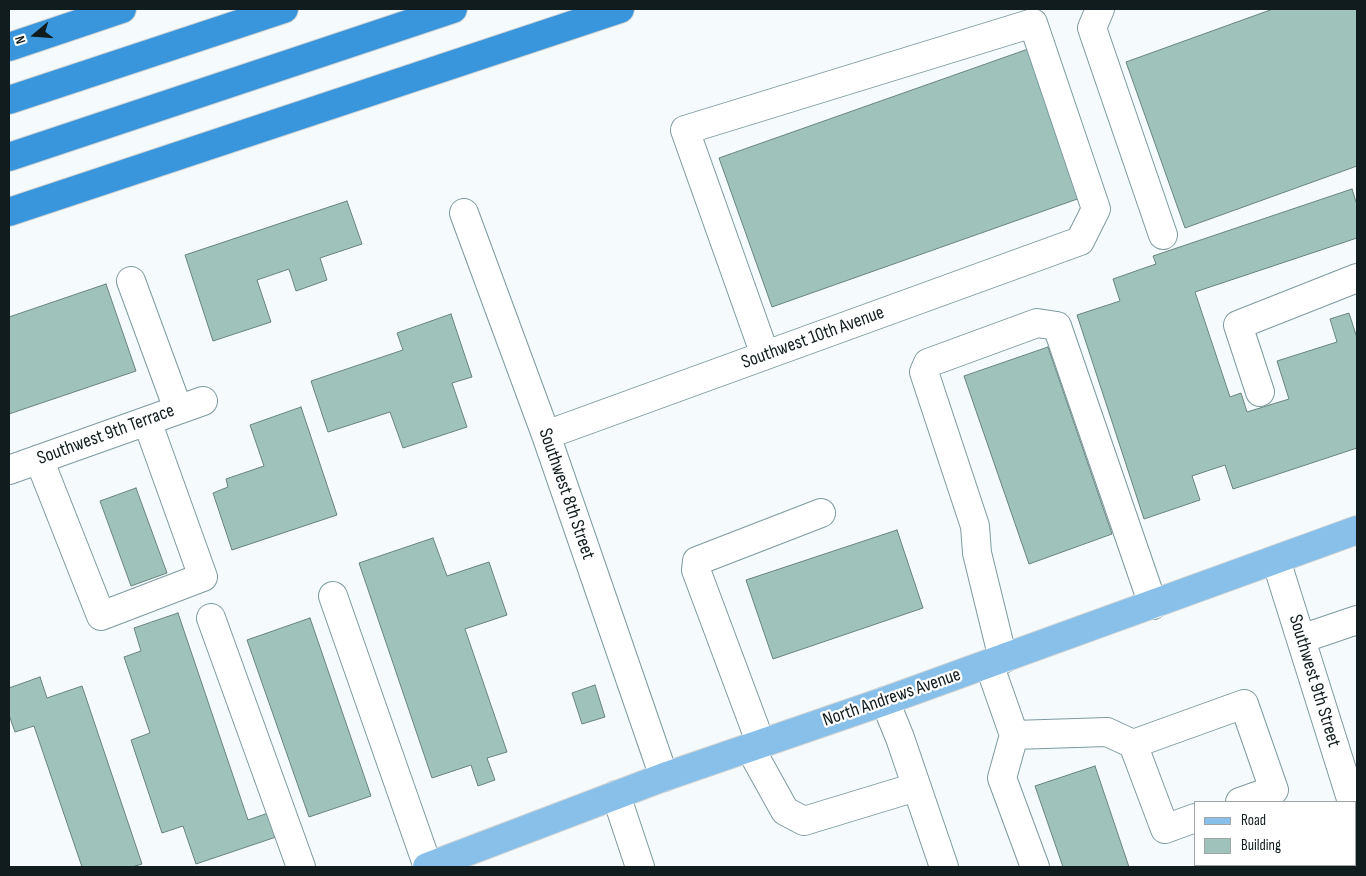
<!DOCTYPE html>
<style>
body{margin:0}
#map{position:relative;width:1366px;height:876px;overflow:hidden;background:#f5fbfc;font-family:"Sofia Sans Condensed",sans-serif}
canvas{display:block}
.frame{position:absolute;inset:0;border:10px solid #111c1e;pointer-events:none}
.legend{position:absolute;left:1194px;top:801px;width:162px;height:65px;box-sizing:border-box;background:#fff;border:1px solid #a0a4a5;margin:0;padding:6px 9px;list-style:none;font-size:15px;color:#111c1e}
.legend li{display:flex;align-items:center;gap:10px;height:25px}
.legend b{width:25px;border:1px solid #a0a4a5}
.north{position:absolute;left:10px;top:10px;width:50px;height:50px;-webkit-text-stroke:4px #fff;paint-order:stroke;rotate:252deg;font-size:14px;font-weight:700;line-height:20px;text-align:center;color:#111c1e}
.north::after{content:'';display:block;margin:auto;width:18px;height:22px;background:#111c1e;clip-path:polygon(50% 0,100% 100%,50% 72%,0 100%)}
</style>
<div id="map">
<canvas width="1366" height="876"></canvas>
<div class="frame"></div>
<ul class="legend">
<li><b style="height:6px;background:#89c0ea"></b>Road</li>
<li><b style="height:14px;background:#9fc3ba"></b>Building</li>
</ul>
<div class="north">N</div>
</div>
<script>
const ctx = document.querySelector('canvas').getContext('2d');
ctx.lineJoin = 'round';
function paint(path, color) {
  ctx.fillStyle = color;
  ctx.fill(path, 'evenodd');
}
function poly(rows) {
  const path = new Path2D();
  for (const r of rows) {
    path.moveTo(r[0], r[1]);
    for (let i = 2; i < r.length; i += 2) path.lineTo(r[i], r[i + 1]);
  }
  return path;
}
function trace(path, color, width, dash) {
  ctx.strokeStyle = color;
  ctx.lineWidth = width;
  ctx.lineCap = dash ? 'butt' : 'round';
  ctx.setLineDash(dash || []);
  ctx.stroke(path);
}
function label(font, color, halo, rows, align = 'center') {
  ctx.font = font + ' "Sofia Sans Condensed",sans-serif';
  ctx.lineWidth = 4.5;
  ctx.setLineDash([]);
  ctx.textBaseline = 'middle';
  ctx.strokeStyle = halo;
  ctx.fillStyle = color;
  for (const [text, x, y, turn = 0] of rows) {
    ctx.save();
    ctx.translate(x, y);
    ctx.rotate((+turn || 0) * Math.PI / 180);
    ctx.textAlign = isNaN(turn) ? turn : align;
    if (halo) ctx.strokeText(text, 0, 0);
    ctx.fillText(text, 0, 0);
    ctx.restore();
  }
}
const building = poly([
 [1273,9,1357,9,1357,166,1185,228,1126,62,1273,9],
 [1031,48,1083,197,772,307,719,158,1031,48],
 [1352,189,1357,205,1357,238,1195,292,1230,397,1241,393,1247,412,1289,399,1277,361,1337,342,1330,319,1349,313,1357,338,1357,448,1233,489,1225,465,1192,476,1200,500,1144,519,1077,315,1120,301,1113,279,1156,264,1153,256,1352,189],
 [347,201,362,244,320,258,327,280,296,291,289,269,257,280,271,322,213,341,185,255,347,201],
 [106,284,136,371,9,414,9,317,106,284],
 [451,314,472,377,452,383,467,427,403,448,390,412,328,432,311,381,403,350,397,333,451,314],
 [1048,347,1112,534,1029,564,964,376,1048,347],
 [301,407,337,515,232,550,213,493,228,487,226,479,264,466,250,425,301,407],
 [136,488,167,573,131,586,100,501,136,488],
 [897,530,923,608,773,659,746,580,897,530],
 [433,538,447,576,489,562,507,615,465,629,507,752,487,758,495,780,478,786,471,765,432,778,359,563,433,538],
 [178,613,248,820,271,812,279,836,196,864,183,826,162,833,131,740,150,733,124,657,141,651,134,628,178,613],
 [310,618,371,796,309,817,247,640,310,618],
 [40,677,47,698,82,686,142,864,132,867,82,867,34,726,15,732,9,715,9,688,40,677],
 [595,685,605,717,582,724,572,693,595,685],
 [1095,766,1129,867,1063,867,1035,786,1095,766]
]);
paint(building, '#9fc3ba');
trace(building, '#68847d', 1);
const minor = poly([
 [1100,9,1092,28,1163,235],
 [464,213,546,435,664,777],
 [131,281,178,409],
 [1260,392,1238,325,1357,278],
 [546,435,1080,241,1096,209,1033,23,685,130,765,355],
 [39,459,101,616,203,577,147,421],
 [9,470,203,401],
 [1276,560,1352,802],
 [333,596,428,867],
 [211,618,301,867],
 [1301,639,1357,620],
 [1003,659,977,553,975,526,924,372,928,363,1037,323,1057,326,1153,605],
 [989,664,1014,735,1002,778,1035,867],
 [885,701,900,738,944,867],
 [1014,735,1107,732,1133,744,1165,829,1195,818],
 [761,744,696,570,697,561,821,513],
 [1133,744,1244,704,1274,790,1240,802],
 [750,748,785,811,804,821,916,787],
 [616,795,640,867]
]);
const major = poly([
 [427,867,664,777,885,701,1357,530]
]);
const highway = poly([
 [9,47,122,9],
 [9,100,284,9],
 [9,157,453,9],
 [9,212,620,9]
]);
trace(minor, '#7d9aa0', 30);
trace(major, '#d4d6d6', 30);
trace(highway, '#d4d6d6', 30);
trace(minor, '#fff', 28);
trace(major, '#89c0ea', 28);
trace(highway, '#3a96dc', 28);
label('19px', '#111c1e', '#fff', [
 ["Southwest 10th Avenue",813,338,-20],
 ["Southwest 9th Terrace",106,435,-20],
 ["Southwest 8th Street",566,494,71],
 ["Southwest 9th Street",1314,681,73],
 ["North Andrews Avenue",892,698,-19]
]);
</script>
